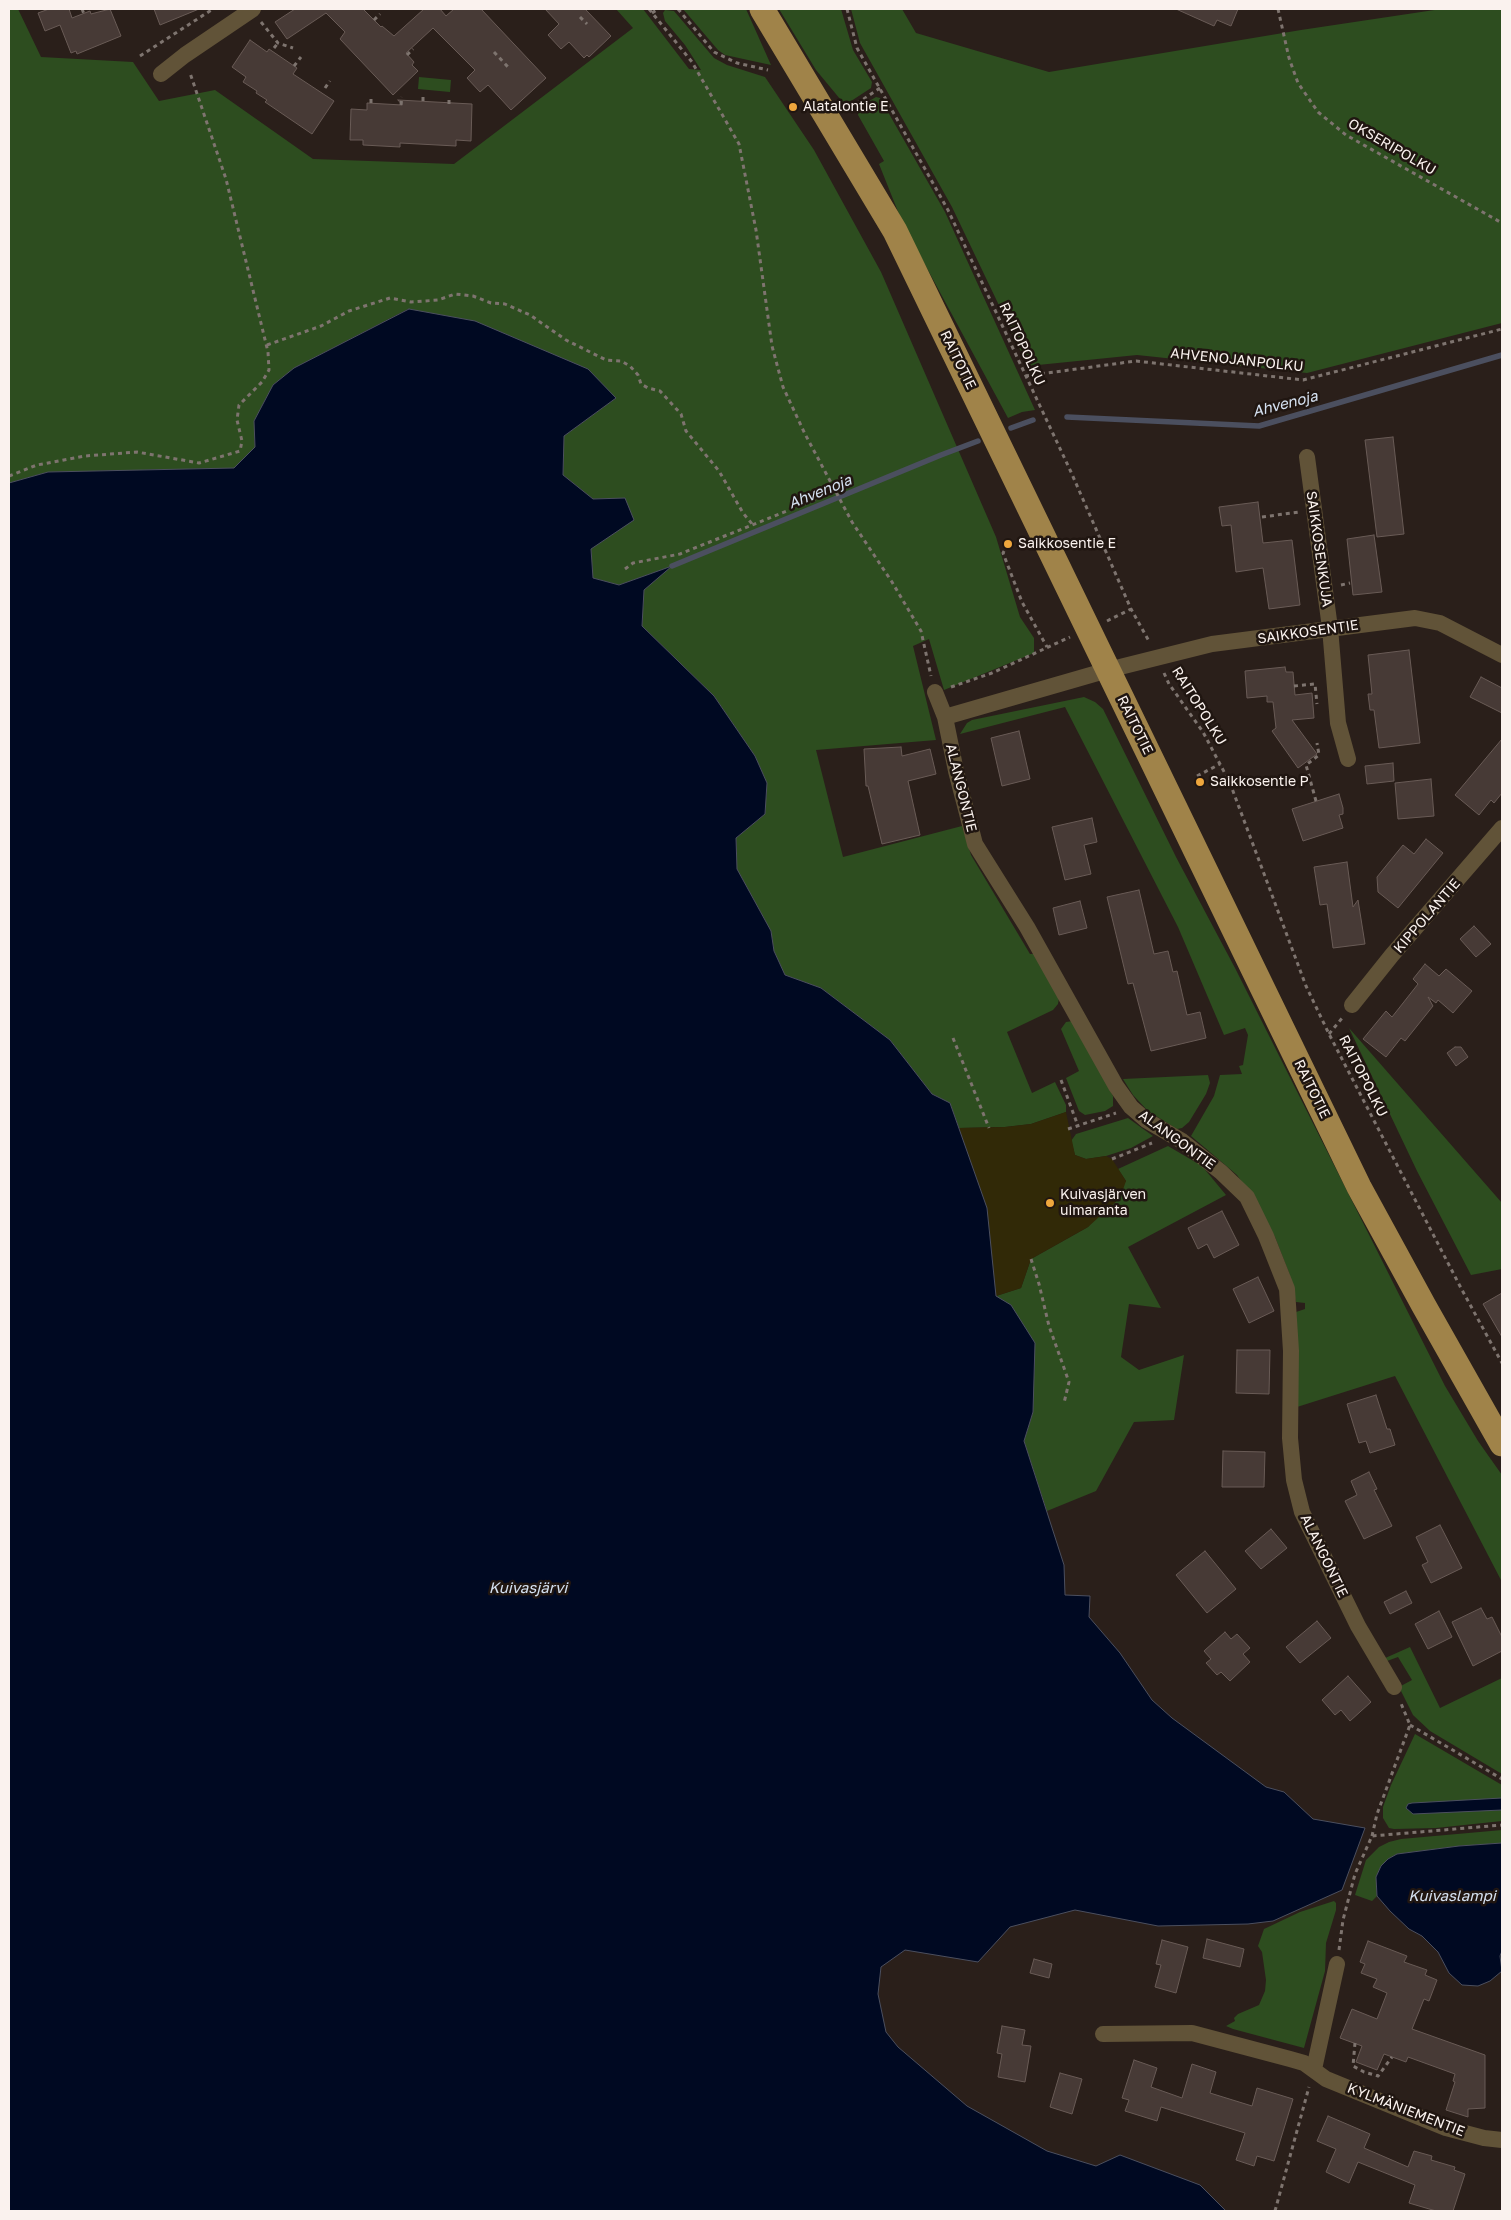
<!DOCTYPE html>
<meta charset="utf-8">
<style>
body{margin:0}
#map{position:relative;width:1511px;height:2220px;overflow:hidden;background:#2a1f1a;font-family:"Golos Text",sans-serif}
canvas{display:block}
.frame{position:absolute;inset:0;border:10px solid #faf2ee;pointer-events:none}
</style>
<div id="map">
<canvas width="1511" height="2220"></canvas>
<div class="frame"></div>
</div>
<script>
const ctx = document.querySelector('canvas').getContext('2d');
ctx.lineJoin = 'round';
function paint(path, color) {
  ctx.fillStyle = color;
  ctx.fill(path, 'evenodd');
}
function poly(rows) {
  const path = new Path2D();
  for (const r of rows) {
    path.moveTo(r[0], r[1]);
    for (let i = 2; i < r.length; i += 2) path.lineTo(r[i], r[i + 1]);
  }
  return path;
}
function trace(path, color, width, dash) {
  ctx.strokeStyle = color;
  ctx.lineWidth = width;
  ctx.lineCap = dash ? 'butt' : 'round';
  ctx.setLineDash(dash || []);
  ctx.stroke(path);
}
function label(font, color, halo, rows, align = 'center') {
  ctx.font = font + ' "Golos Text",sans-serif';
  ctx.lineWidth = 5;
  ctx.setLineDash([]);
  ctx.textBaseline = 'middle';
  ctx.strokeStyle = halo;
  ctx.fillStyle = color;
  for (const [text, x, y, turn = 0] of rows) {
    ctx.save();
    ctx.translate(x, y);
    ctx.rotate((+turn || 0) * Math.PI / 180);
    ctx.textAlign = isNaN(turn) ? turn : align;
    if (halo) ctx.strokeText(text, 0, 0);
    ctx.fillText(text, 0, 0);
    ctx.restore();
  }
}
paint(poly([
 [9,9,18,9,41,57,133,62,159,101,215,90,313,159,454,164,633,28,616,9,643,9,689,69,701,70,685,45,665,21,663,13,665,10,674,11,714,58,727,65,765,77,814,150,881,272,996,537,1020,617,1034,638,1034,653,944,690,929,639,913,646,936,740,816,750,843,857,962,826,971,855,1030,954,1035,954,1059,998,1058,1004,1053,1010,1007,1032,1032,1093,1055,1082,1066,1105,1066,1112,1031,1124,1005,1127,959,1128,950,1103,932,1094,890,1040,821,988,785,975,774,951,771,931,737,869,736,838,765,814,767,783,755,756,714,696,642,626,644,590,670,567,619,585,593,578,591,549,625,498,593,499,563,475,564,436,616,398,408,309,294,368,273,385,254,421,255,447,234,468,48,472,9,483],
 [683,9,746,9,771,65,725,55,718,50],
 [779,9,841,9,853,50,872,82,871,88,845,105,816,70],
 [851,9,902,9,916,33,1049,72,1301,30,1441,9,1502,9,1502,323,1307,373,1137,355,1028,366,952,207,860,43],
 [419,77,451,80,450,92,418,89],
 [876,97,880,98,945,212,1035,410,1022,412,1008,418,903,224,879,164,884,161,858,115,859,107],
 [1084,697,1095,702,1103,709,1176,857,1235,968,1445,1386,1478,1441,1502,1475,1502,1582,1395,1376,1297,1407,1296,1312,1305,1309,1305,1303,1296,1302,1289,1273,1275,1237,1251,1195,1237,1175,1191,1136,1214,1096,1220,1075,1242,1074,1239,1066,1243,1065,1248,1035,1245,1028,1224,1035,1178,927,1065,707,960,734,967,723,972,720],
 [1073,1021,1113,1096,1113,1106,1105,1111,1085,1115,1079,1111,1066,1078,1079,1071,1061,1029,1066,1022],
 [1349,1028,1502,1203,1502,1269,1471,1275,1417,1171],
 [1208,1075,1210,1083,1206,1094,1189,1122,1182,1128,1177,1129,1148,1111,1133,1095,1123,1079],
 [1128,1118,1153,1136,1131,1148,1106,1156,1086,1159,1075,1155,1071,1141,1076,1134],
 [1168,1146,1202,1166,1226,1195,1128,1247,1161,1308,1129,1304,1121,1357,1139,1370,1184,1355,1174,1420,1134,1422,1096,1491,1047,1511,1024,1441,1033,1412,996,1296,1021,1288,1031,1259,1088,1227,1126,1181,1118,1169],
 [1410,1647,1440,1708,1502,1678,1502,1774,1430,1731,1413,1715,1399,1687,1412,1680,1398,1657,1387,1661,1383,1659],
 [1415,1734,1502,1785,1502,1821,1436,1828,1394,1829,1389,1828,1383,1818,1383,1807,1391,1785],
 [1502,1830,1502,1843,1459,1846,1397,1854,1388,1859,1381,1866,1376,1877,1377,1896,1372,1901,1355,1895,1366,1860,1379,1847,1389,1842,1401,1839],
 [1334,1901,1336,1903,1336,1910,1326,1943,1325,1971,1304,2048,1233,2029,1226,2026,1235,2021,1234,2018,1238,2014,1259,2005,1265,1991,1266,1980,1262,1952,1258,1946,1264,1929,1300,1912]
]), '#2d4d1f');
paint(poly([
 [1066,1112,1075,1155,1086,1159,1106,1156,1112,1159,1126,1181,1120,1198,1088,1227,1031,1259,1021,1288,996,1296,987,1208,959,1128,1005,1127,1031,1124]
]), '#312907');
const water = poly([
 [409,309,475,321,588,369,616,398,564,436,563,475,593,499,625,498,634,520,591,549,593,578,619,585,672,566,644,590,642,626,714,696,755,756,767,783,765,814,736,838,737,869,771,931,774,951,785,975,821,988,890,1040,932,1094,950,1103,987,1208,996,1296,1011,1305,1035,1343,1033,1412,1024,1441,1064,1565,1065,1595,1090,1596,1089,1617,1120,1653,1152,1700,1172,1718,1266,1787,1284,1792,1313,1819,1365,1828,1342,1890,1273,1921,1248,1924,1158,1926,1075,1910,1010,1927,978,1962,905,1950,881,1967,878,1994,886,2032,898,2047,967,2106,1047,2151,1096,2166,1120,2155,1200,2185,1226,2211,9,2211,9,483,48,472,234,468,255,447,254,421,273,385,294,368,409,309],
 [1502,1798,1502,1810,1413,1814,1406,1808,1408,1804,1412,1803,1502,1798],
 [1502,1843,1502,1951,1500,1956,1502,1971,1490,1981,1478,1986,1462,1985,1449,1973,1438,1952,1422,1936,1409,1929,1390,1911,1377,1896,1376,1877,1381,1866,1388,1859,1397,1854,1459,1846,1502,1843]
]);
paint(water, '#000922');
trace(water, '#4b4f5f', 1);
trace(poly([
 [1067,417,1259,426,1502,355],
 [1011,428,1033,420],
 [672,566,941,455,978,441]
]), '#4b4f5f', 5.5);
const building = poly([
 [49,9,69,9,72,18,90,11,91,14,110,9,121,36,77,54,76,51,71,53,60,25,45,31,38,13,49,9],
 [154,9,199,9,160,25,154,9],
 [295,9,363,9,381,27,382,26,394,36,424,9,440,9,446,16,454,9,481,9,546,78,511,110,488,85,480,92,467,78,475,70,433,28,406,53,414,62,412,65,418,71,393,95,340,39,345,32,326,13,287,39,275,22,295,9],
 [545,9,585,9,611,36,589,57,587,55,584,58,569,42,561,49,548,35,559,24,545,9],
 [1176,9,1238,9,1231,26,1217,20,1214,26,1176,9],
 [250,40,267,52,269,49,297,68,293,74,334,101,312,134,265,102,267,100,256,93,257,91,243,82,246,77,232,67,250,40],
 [398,100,472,104,471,141,456,140,456,146,400,143,400,147,363,145,363,140,350,140,351,109,367,110,367,103,402,105,398,100],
 [1393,437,1404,534,1377,537,1365,440,1393,437],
 [1258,502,1263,543,1292,540,1300,605,1269,609,1263,568,1236,572,1231,525,1222,526,1219,507,1258,502],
 [1374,535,1382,592,1353,595,1347,539,1374,535],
 [1409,650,1420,743,1379,748,1374,710,1370,710,1368,694,1372,694,1368,655,1409,650],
 [1285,667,1286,672,1293,672,1295,695,1312,693,1314,718,1292,720,1317,754,1298,768,1272,731,1276,728,1273,702,1267,702,1267,696,1247,698,1245,671,1285,667],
 [1481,677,1502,688,1502,713,1470,697,1481,677],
 [1019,731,1030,779,1002,786,991,738,1019,731],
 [1502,739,1502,793,1494,803,1491,800,1479,815,1455,795,1502,739],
 [901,747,902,756,930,749,936,774,908,781,920,835,882,844,868,786,866,786,864,749,901,747],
 [1393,763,1394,781,1367,784,1365,766,1393,763],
 [1431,779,1434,816,1398,819,1395,783,1431,779],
 [1339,794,1343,808,1343,814,1339,815,1343,828,1303,841,1292,809,1339,794],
 [1092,818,1097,842,1084,845,1091,874,1065,880,1052,827,1092,818],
 [1426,839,1443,853,1398,908,1378,892,1377,877,1403,845,1414,854,1426,839],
 [1347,862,1353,907,1358,900,1365,944,1333,948,1327,904,1320,905,1314,867,1347,862],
 [1139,890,1154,954,1168,951,1173,972,1177,971,1187,1015,1200,1012,1206,1038,1151,1051,1133,983,1128,984,1107,897,1139,890],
 [1080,901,1087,928,1059,935,1053,908,1080,901],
 [1474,926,1491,944,1476,957,1460,939,1474,926],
 [1425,964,1439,976,1446,969,1472,991,1453,1013,1438,1000,1436,1003,1428,997,1433,1006,1405,1041,1401,1038,1386,1057,1363,1039,1386,1011,1392,1017,1418,984,1413,979,1425,964],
 [1455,1047,1461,1047,1468,1057,1456,1066,1447,1053,1455,1047],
 [1222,1211,1239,1245,1214,1258,1207,1244,1198,1249,1188,1228,1222,1211],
 [1258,1277,1274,1311,1249,1323,1233,1289,1258,1277],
 [1502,1293,1502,1337,1483,1304,1502,1293],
 [1237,1350,1270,1350,1269,1394,1236,1393,1237,1350],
 [1376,1395,1387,1429,1390,1429,1395,1445,1370,1453,1366,1441,1359,1443,1347,1404,1376,1395],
 [1223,1451,1265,1452,1264,1487,1222,1487,1223,1451],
 [1369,1472,1377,1489,1374,1490,1392,1526,1364,1539,1345,1501,1357,1495,1351,1481,1369,1472],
 [1440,1525,1462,1568,1431,1583,1422,1565,1428,1562,1416,1537,1440,1525],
 [1271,1529,1287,1548,1261,1569,1245,1551,1271,1529],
 [1205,1551,1236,1589,1207,1613,1176,1575,1205,1551],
 [1406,1591,1412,1603,1390,1614,1384,1602,1406,1591],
 [1481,1608,1487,1619,1492,1617,1502,1637,1502,1651,1473,1666,1452,1622,1481,1608],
 [1439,1611,1452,1637,1428,1649,1415,1624,1439,1611],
 [1317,1621,1331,1638,1300,1663,1286,1647,1317,1621],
 [1225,1632,1231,1639,1237,1634,1250,1648,1243,1654,1250,1662,1230,1681,1221,1672,1217,1675,1206,1663,1211,1659,1204,1651,1225,1632],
 [1348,1676,1371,1702,1350,1721,1341,1710,1335,1715,1322,1700,1348,1676],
 [1207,1939,1244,1949,1240,1967,1203,1958,1207,1939],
 [1162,1940,1188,1947,1176,1993,1155,1987,1161,1965,1156,1964,1162,1940],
 [1368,1941,1407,1956,1404,1962,1427,1970,1425,1975,1437,1980,1429,2001,1424,1999,1412,2029,1485,2055,1485,2108,1468,2109,1468,2117,1446,2110,1455,2082,1453,2081,1455,2074,1408,2057,1406,2062,1384,2054,1377,2070,1356,2062,1362,2046,1340,2038,1352,2009,1377,2019,1387,1993,1373,1987,1377,1979,1361,1973,1365,1964,1360,1962,1368,1941],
 [1034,1959,1052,1964,1049,1978,1030,1973,1034,1959],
 [1002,2026,1025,2030,1022,2045,1031,2046,1025,2082,998,2077,1002,2054,997,2053,1002,2026],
 [1134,2060,1157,2068,1151,2087,1182,2098,1192,2064,1216,2072,1210,2093,1252,2106,1257,2088,1293,2099,1274,2161,1257,2156,1254,2166,1236,2160,1245,2133,1161,2107,1157,2121,1125,2111,1129,2100,1122,2098,1134,2060],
 [1060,2073,1082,2079,1072,2114,1050,2107,1060,2073],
 [1328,2116,1370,2134,1364,2148,1408,2167,1414,2151,1432,2156,1431,2160,1455,2167,1454,2170,1465,2174,1453,2211,1436,2211,1409,2203,1415,2185,1358,2162,1349,2183,1326,2172,1336,2149,1317,2141,1328,2116]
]);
paint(building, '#473a36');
trace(building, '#695b56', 1);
trace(poly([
 [82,9,84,14],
 [649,9,692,62,739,144,756,230,772,346,783,387,805,434,852,522,892,582,921,631,931,676],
 [678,9,714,52,737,63,768,70],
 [847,9,857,48,948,210,1071,472,1131,609,1150,643],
 [1278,9,1289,58,1298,83,1318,112,1346,135,1502,223],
 [652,13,658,9],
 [580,17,587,24],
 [374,20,380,14],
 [261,22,278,43,293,48],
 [274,48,278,43],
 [494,52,508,67],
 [407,55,413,49],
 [140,56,213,9],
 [294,66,301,57],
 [325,88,330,81],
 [423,101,423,97],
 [371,103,371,96],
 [449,104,449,98],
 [401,105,402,97],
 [850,108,880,88],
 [267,345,321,326,349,311,390,298,411,302,438,300,455,294,473,296,491,303,505,304,530,315,566,340,606,360,621,361,630,366,638,375,641,384,648,388,660,391,681,414,686,431,719,471,743,513,753,525],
 [1025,376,1136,361,1303,380,1502,329],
 [9,476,37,465,85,456,137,452,199,463,240,451,242,441,237,420,239,405,262,382,269,370,268,352,226,179,190,73],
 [1262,517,1299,512],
 [1008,544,1003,553,1022,602,1047,647],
 [625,569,633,563,680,554,824,496,831,484],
 [1341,585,1350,583],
 [1107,621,1131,609],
 [1164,673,1169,684,1203,732,1230,783,1306,986,1329,1034,1462,1290,1502,1363],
 [1294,686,1315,684,1317,704],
 [951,687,992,673,1070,637],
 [1197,776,1220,764],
 [1316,801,1306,765,1319,755,1317,743],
 [1329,1034,1343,1017],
 [953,1038,989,1128],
 [1061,1080,1078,1126],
 [1068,1129,1116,1113],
 [1112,1159,1152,1143],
 [1031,1259,1039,1284,1049,1326,1069,1382,1064,1403],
 [1410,1725,1502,1779],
 [1372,1836,1377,1814,1410,1725,1400,1701],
 [1339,1950,1343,1920,1355,1874,1372,1836,1502,1825],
 [1355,2043,1353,2066,1364,2072,1378,2076,1392,2057],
 [1275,2211,1309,2087]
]), '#7e746f', 3, [4, 4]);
trace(poly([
 [161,74,185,55,253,9],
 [1307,457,1330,628,1338,723,1348,759],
 [935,692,945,717,956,771,975,844,1027,927,1116,1086,1131,1107,1146,1120,1182,1141,1221,1172,1247,1197,1266,1236,1287,1289,1291,1351,1290,1438,1294,1480,1302,1512,1358,1626,1394,1687],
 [945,717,1108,670,1212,644,1415,618,1440,623,1502,655],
 [1352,1005,1392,955,1502,828],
 [1103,2034,1192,2033,1290,2059,1304,2063,1326,2079,1446,2128,1484,2138,1502,2140],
 [1314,2069,1337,1964]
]), '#615338', 16);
trace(poly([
 [762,9,895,231,1359,1187,1424,1306,1502,1444]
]), '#a08349', 25);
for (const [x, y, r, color] of [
 [793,107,5,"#efa73d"],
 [1008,544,5,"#efa73d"],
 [1200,782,5,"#efa73d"],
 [1050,1203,5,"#efa73d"]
]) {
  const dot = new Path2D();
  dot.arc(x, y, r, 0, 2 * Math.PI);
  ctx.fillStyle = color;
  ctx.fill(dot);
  trace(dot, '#201611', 2);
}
label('14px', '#faf2ee', '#201611', [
 ["Alatalontie E",803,107],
 ["Saikkosentie E",1018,544],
 ["Saikkosentie P",1210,782],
 ["Kuivasjärven",1060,1195],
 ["uimaranta",1060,1211]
], 'left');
label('14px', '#faf2ee', '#201611', [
 ["OKSERIPOLKU",1392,147,30],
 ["RAITOPOLKU",1022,344,65],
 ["RAITOTIE",958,360,64],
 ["AHVENOJANPOLKU",1237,360,6],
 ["SAIKKOSENKUJA",1319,549,82],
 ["SAIKKOSENTIE",1308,632,-8],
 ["RAITOPOLKU",1199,706,58],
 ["RAITOTIE",1135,725,64],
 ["ALANGONTIE",961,788,76],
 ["KIPPOLANTIE",1427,916,-49],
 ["RAITOPOLKU",1363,1076,63],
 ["RAITOTIE",1312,1089,64],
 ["ALANGONTIE",1177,1140,36],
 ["ALANGONTIE",1324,1556,64],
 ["KYLMÄNIEMENTIE",1406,2110,21]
]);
label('italic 15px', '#d5e1f1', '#201611', [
 ["Ahvenoja",1285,404,-14],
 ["Ahvenoja",820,492,-22],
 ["Kuivasjärvi",528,1588],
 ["Kuivaslampi",1452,1896]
]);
</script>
